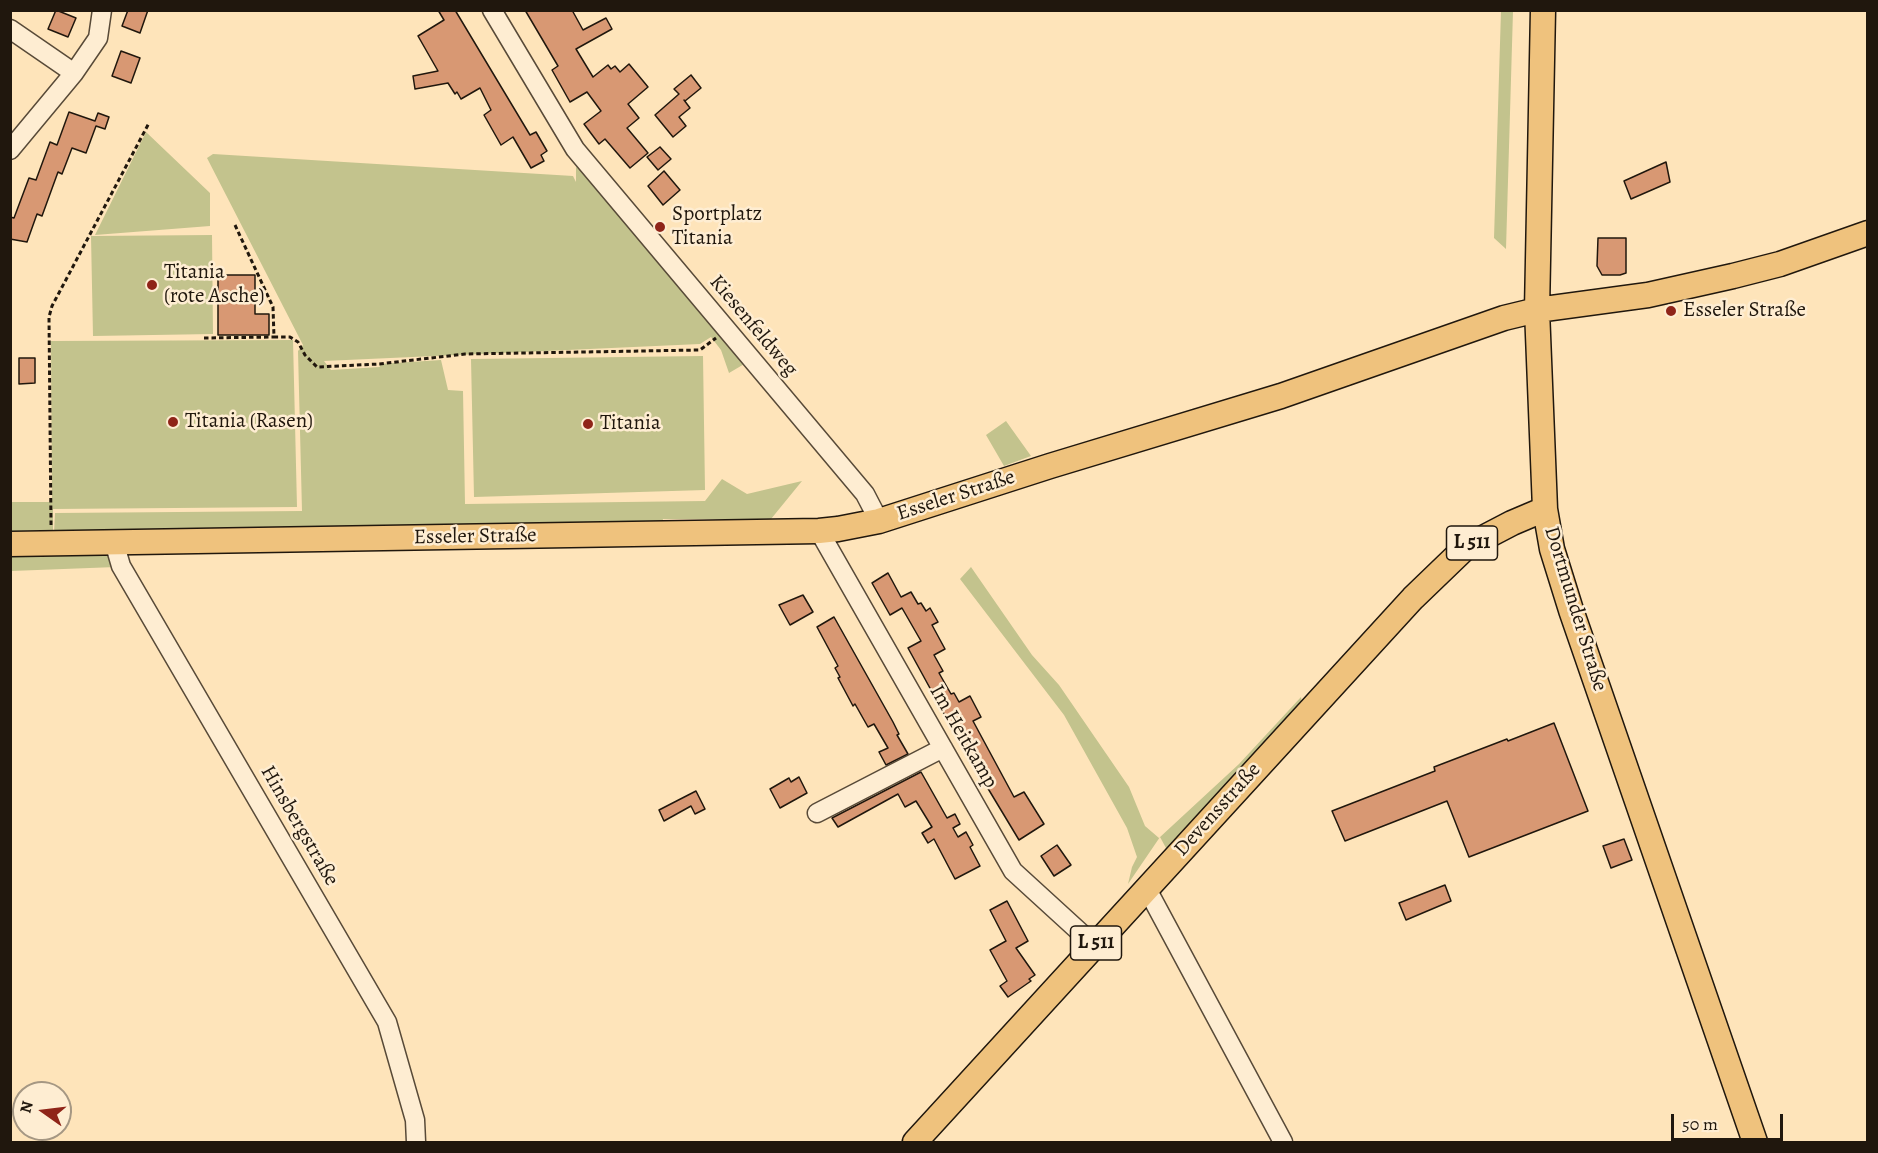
<!DOCTYPE html>
<meta charset="utf-8">
<style>
body{margin:0}
#map{position:relative;width:1878px;height:1153px;overflow:hidden;background:#fee4ba;font-family:Alegreya,serif}
canvas{display:block}
.frame{position:absolute;inset:0;border:12px solid #20170d;pointer-events:none}
.north{position:absolute;left:12px;top:1081px;width:60px;height:60px;box-sizing:border-box;background:#feedd2;border:2px solid #a59783;border-radius:50%;rotate:284deg;font-size:16px;font-weight:700;line-height:24px;text-align:center;color:#20170d}
.north::after{content:'';display:block;margin:auto;width:21px;height:27px;background:#8f2418;clip-path:polygon(50% 0,100% 100%,50% 72%,0 100%)}
.scale{position:absolute;left:1671px;top:1114px;width:112px;height:27px;box-sizing:border-box;border:3px solid #20170d;border-top:0;padding-left:8px;font-size:18px;line-height:21px;white-space:nowrap;color:#20170d;-webkit-text-stroke:4px #feedd2;paint-order:stroke}
</style>
<div id="map">
<canvas width="1878" height="1153"></canvas>
<div class="frame"></div>
<div class="north">N</div>
<div class="scale">50 m</div>
</div>
<script>
const ctx = document.querySelector('canvas').getContext('2d');
ctx.lineJoin = 'round';
function paint(path, color) {
  ctx.fillStyle = color;
  ctx.fill(path, 'evenodd');
}
function poly(rows) {
  const path = new Path2D();
  for (const r of rows) {
    path.moveTo(r[0], r[1]);
    for (let i = 2; i < r.length; i += 2) path.lineTo(r[i], r[i + 1]);
  }
  return path;
}
function trace(path, color, width, dash) {
  ctx.strokeStyle = color;
  ctx.lineWidth = width;
  ctx.lineCap = dash ? 'butt' : 'round';
  ctx.setLineDash(dash || []);
  ctx.stroke(path);
}
function label(font, color, halo, rows, align = 'center') {
  ctx.font = font + ' Alegreya,serif';
  ctx.lineWidth = 5;
  ctx.setLineDash([]);
  ctx.textBaseline = 'middle';
  ctx.strokeStyle = halo;
  ctx.fillStyle = color;
  for (const [text, x, y, turn = 0] of rows) {
    ctx.save();
    ctx.translate(x, y);
    ctx.rotate((+turn || 0) * Math.PI / 180);
    ctx.textAlign = isNaN(turn) ? turn : align;
    if (halo) ctx.strokeText(text, 0, 0);
    ctx.fillText(text, 0, 0);
    ctx.restore();
  }
}
paint(poly([
 [1501,11,1513,11,1506,249,1494,238],
 [146,132,210,193,210,226,95,235],
 [213,154,573,176,576,182,576,167,591,175,746,363,729,373,721,350,711,337,700,344,324,361,331,370,380,367,379,364,441,360,448,390,463,391,465,504,705,501,722,479,747,494,802,481,771,519,663,519,661,526,54,533,55,513,302,511,298,351,303,345,207,158],
 [212,235,213,334,93,336,91,236],
 [293,340,297,507,53,509,53,530,18,531,16,548,110,548,116,567,11,571,10,502,52,502,51,341],
 [703,356,705,490,474,497,471,359],
 [1006,421,1031,456,1004,466,986,435],
 [971,567,1032,655,1059,685,1129,787,1145,826,1159,838,1239,764,1301,697,1302,704,1166,848,1160,837,1128,884,1132,867,1137,857,1127,828,1064,715,960,579]
]), '#c3c38d');
const building = poly([
 [56,10,76,18,68,37,48,29,56,10],
 [128,10,148,10,140,33,122,26,128,10],
 [438,10,455,10,530,135,536,132,547,151,541,155,544,161,531,168,513,137,501,145,484,115,491,110,480,88,461,99,457,92,455,94,448,83,415,89,413,76,438,71,418,36,444,20,438,10],
 [525,10,572,10,583,30,606,18,612,29,576,49,593,77,608,65,611,69,615,66,620,72,629,64,648,87,628,104,639,118,627,128,648,153,630,168,605,139,599,144,584,124,601,111,587,92,570,102,552,70,558,66,525,10],
 [121,51,140,58,131,83,112,76,121,51],
 [691,75,701,88,685,101,684,100,690,108,679,117,686,126,673,137,655,115,679,94,674,89,691,75],
 [69,112,95,121,98,113,109,117,105,129,96,126,86,153,72,148,62,174,58,172,42,216,37,214,27,242,10,239,10,217,14,218,29,178,36,180,50,142,57,145,69,112],
 [660,147,671,159,658,170,647,157,660,147],
 [1666,162,1670,182,1631,199,1624,181,1666,162],
 [664,171,680,190,663,205,648,186,664,171],
 [1598,238,1626,238,1626,273,1620,275,1602,275,1597,266,1598,238],
 [218,275,255,275,255,314,269,314,269,335,218,335,218,275],
 [19,358,35,358,35,383,19,384,19,358],
 [888,573,901,597,911,592,918,604,921,603,926,611,930,608,938,622,932,625,945,649,934,655,943,671,939,673,951,694,954,693,959,702,970,696,981,717,973,721,1014,797,1024,792,1044,824,1019,840,954,732,908,648,921,641,902,608,890,615,872,583,888,573],
 [803,595,813,612,790,625,779,605,803,595],
 [834,617,893,722,899,734,897,735,908,754,886,765,879,752,888,748,874,724,868,727,855,704,853,706,838,678,840,677,835,668,838,666,817,627,834,617],
 [1554,723,1588,811,1469,857,1447,801,1345,841,1332,811,1435,771,1434,767,1507,739,1508,741,1554,723],
 [921,772,947,818,955,814,960,824,953,828,958,837,966,832,973,845,970,847,980,866,955,879,934,839,928,843,922,833,932,827,916,801,905,807,898,794,838,827,832,818,921,772],
 [799,777,807,793,780,808,770,789,789,778,791,782,799,777],
 [696,791,705,809,695,814,691,806,664,821,659,810,696,791],
 [1624,839,1632,860,1611,868,1603,846,1624,839],
 [1057,845,1071,865,1054,876,1041,856,1057,845],
 [1445,885,1451,901,1406,920,1399,903,1445,885],
 [1007,901,1028,941,1016,948,1035,975,1029,979,1031,981,1008,997,1000,986,1007,981,990,950,1006,941,990,910,1007,901]
]);
paint(building, '#d89873');
trace(building, '#20170d', 1.5);
const minor = poly([
 [492,10,575,149,865,494,879,521],
 [10,29,74,73],
 [10,150,74,73,98,38,102,10],
 [819,531,1013,871,1094,945],
 [114,542,121,566,387,1022,415,1120,416,1142],
 [817,813,943,748],
 [1147,889,1283,1142]
]);
const major = poly([
 [1543,10,1537,310,1545,509,1552,549,1571,610,1755,1142],
 [10,544,819,531,838,529,879,521,1050,466,1281,396,1504,318,1537,310,1648,295,1733,276,1780,264,1868,233],
 [915,1142,1413,598,1466,547,1512,523,1545,509]
]);
trace(minor, '#584a38', 21);
trace(major, '#20170d', 27);
trace(poly([
 [235,225,273,307,274,337,290,337,298,342,305,355,317,367,379,364,465,354,700,350,716,338],
 [204,338,274,337],
 [51,525,49,317,52,306,149,123]
]), '#20170d', 3, [4.5, 3]);
trace(minor, '#feedd2', 18);
trace(major, '#efc27d', 24);
for (const [x, y, r, color] of [
 [660,227,6,"#8f2418"],
 [152,285,6,"#8f2418"],
 [1671,311,6,"#8f2418"],
 [173,422,6,"#8f2418"],
 [588,424,6,"#8f2418"]
]) {
  const dot = new Path2D();
  dot.arc(x, y, r, 0, 2 * Math.PI);
  ctx.fillStyle = color;
  ctx.fill(dot);
  trace(dot, '#feedd2', 2);
}
for (const [x, y, w] of [
 [1472,543,51],
 [1096,943,51]
]) {
  const box = new Path2D();
  box.roundRect(x - w / 2, y - 17, w, 34, 4.5);
  ctx.fillStyle = '#feedd2';
  ctx.fill(box);
  trace(box, '#20170d', 1.5);
}
label('bold 20px', '#20170d', null, [
 ["L 511",1472,543],
 ["L 511",1096,943]
]);
label('21px', '#20170d', '#feedd2', [
 ["Sportplatz",672,215],
 ["Titania",672,239],
 ["Titania",164,273],
 ["(rote Asche)",164,297],
 ["Esseler Straße",1683,311],
 ["Titania (Rasen)",185,422],
 ["Titania",600,424]
], 'left');
label('21px', '#20170d', '#feedd2', [
 ["Kiesenfeldweg",753,326,50],
 ["Esseler Straße",956,496,-18],
 ["Esseler Straße",475,537,-1],
 ["Dortmunder Straße",1575,609,73],
 ["Im Heitkamp",963,737,60],
 ["Devensstraße",1218,810,-48],
 ["Hinsbergstraße",299,826,60]
]);
</script>
